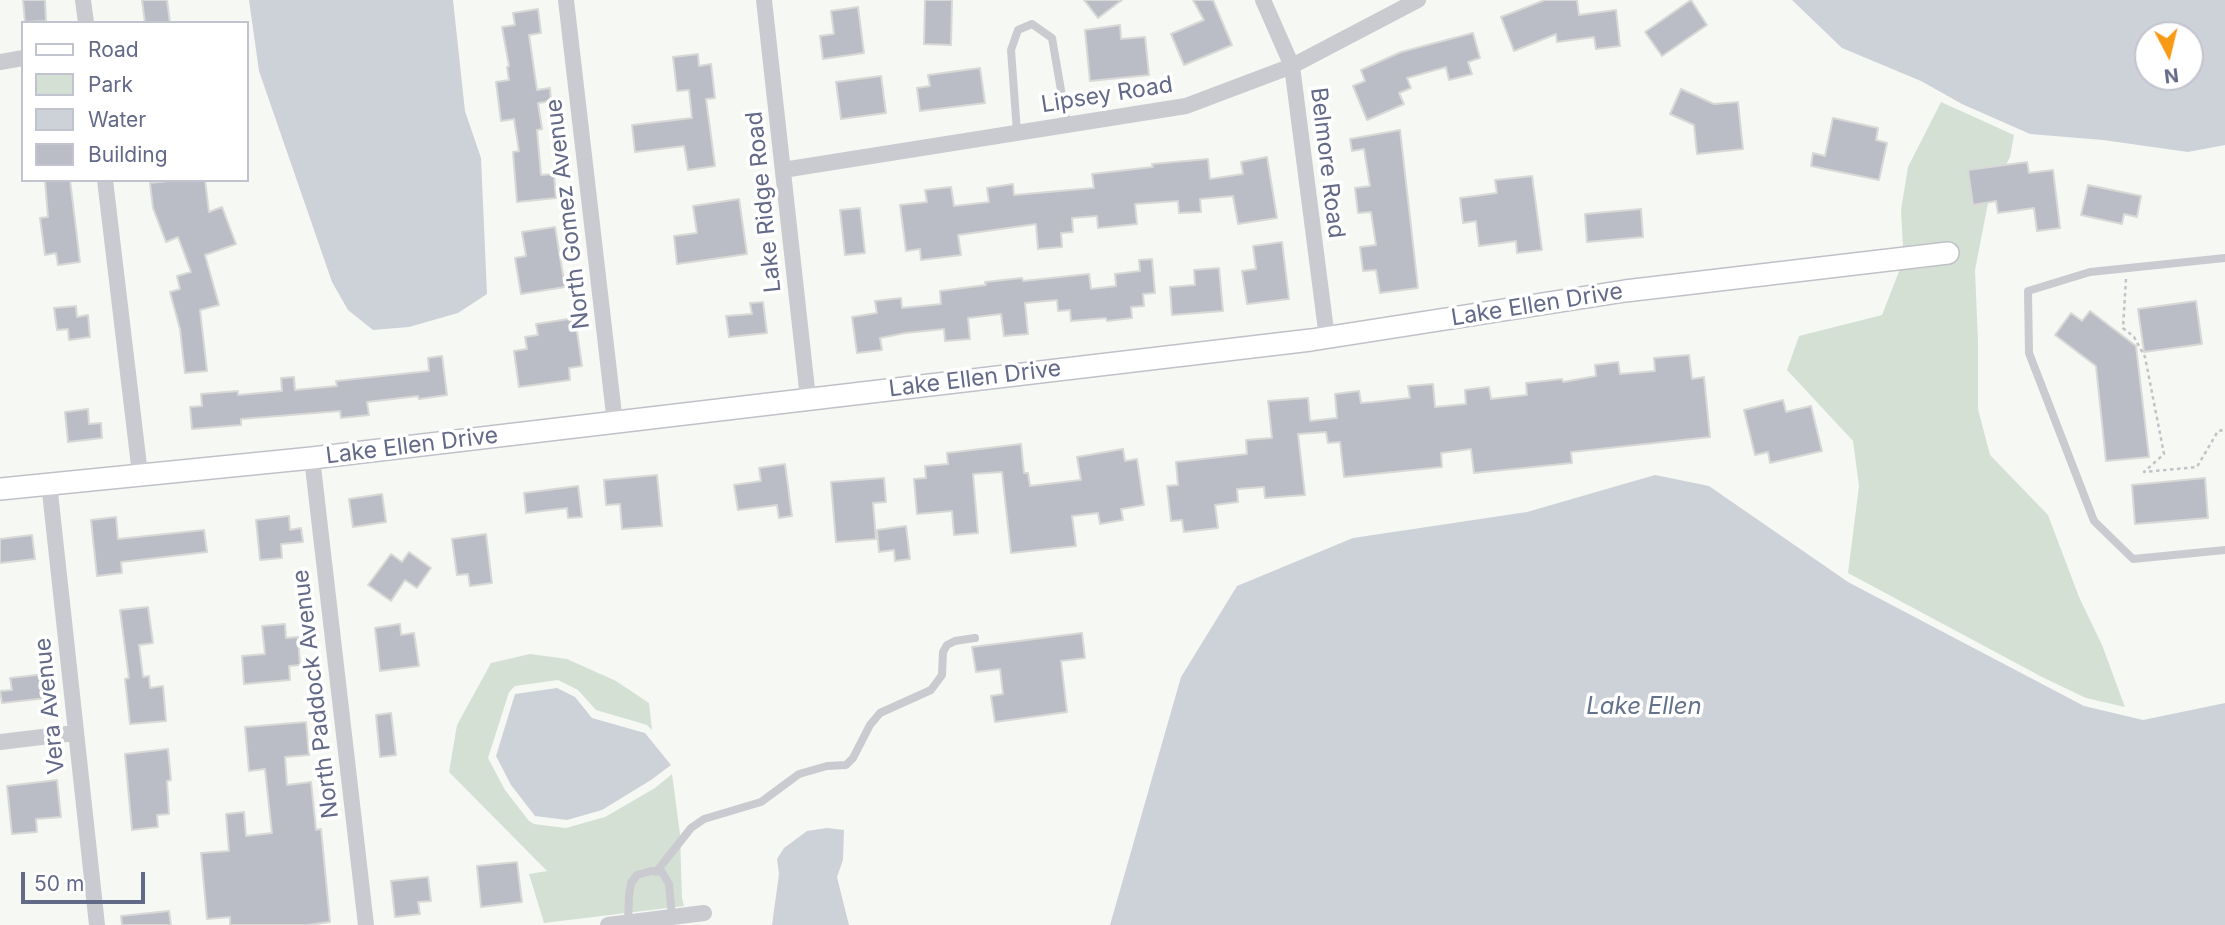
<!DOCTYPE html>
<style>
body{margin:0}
#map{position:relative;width:2225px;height:925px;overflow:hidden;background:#f6f8f4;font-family:Inter,sans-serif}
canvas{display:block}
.legend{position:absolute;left:21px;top:21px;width:228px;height:161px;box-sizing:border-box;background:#fff;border:2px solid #c1c3cf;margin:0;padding:9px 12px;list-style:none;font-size:21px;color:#636a88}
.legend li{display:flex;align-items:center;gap:14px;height:35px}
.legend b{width:35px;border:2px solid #c1c3cf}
.north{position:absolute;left:2134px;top:21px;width:70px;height:70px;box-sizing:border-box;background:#fff;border:2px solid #c1c3cf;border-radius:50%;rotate:173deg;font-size:19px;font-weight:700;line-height:28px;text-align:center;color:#636a88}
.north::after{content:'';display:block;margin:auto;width:24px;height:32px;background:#f69a15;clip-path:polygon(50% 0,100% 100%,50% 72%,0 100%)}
.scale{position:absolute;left:21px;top:872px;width:124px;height:32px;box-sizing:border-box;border:4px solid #636a88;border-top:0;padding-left:9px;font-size:21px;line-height:24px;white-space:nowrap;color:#636a88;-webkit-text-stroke:5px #fff;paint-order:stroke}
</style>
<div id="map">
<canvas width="2225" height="925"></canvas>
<ul class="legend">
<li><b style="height:9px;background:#fff"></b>Road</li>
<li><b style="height:19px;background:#d5e0d4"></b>Park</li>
<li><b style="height:19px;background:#cdd2d9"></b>Water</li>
<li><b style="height:19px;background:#babdc6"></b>Building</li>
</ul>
<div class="north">N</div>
<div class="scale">50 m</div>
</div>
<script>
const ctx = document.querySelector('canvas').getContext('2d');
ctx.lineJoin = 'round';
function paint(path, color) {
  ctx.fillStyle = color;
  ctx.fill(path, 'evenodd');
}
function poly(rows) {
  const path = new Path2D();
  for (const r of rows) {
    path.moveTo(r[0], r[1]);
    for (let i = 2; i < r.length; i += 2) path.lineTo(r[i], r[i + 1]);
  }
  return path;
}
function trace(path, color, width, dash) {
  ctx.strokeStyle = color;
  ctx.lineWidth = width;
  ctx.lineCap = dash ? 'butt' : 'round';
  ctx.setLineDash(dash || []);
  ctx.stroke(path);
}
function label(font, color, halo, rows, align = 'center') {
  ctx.font = font + ' Inter,sans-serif';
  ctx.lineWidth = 7;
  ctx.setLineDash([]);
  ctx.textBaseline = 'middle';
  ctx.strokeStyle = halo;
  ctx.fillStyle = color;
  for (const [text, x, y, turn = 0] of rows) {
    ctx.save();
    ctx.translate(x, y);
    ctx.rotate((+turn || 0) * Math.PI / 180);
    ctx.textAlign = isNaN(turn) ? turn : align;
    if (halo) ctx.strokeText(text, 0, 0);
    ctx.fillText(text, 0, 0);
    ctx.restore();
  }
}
paint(poly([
 [1941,102,2014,135,2010,157,1989,198,1975,270,1978,341,1978,409,1990,455,2048,515,2079,597,2102,645,2125,707,2086,698,2042,677,1848,573,1859,486,1853,441,1787,370,1799,336,1882,315,1900,269,1957,262,1955,243,1903,249,1901,210,1908,167],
 [530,654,567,659,616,681,649,703,652,730,647,725,596,710,578,690,558,680,515,686,509,692,488,758,505,790,529,821,534,824,566,828,605,817,655,788,672,774,680,834,682,898,684,906,544,923,529,874,547,871,449,772,457,725,491,663]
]), '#d5e0d4');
paint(poly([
 [249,0,453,0,465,111,481,158,487,294,458,313,409,327,373,330,348,310,332,282,259,71],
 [1792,0,2225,0,2225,145,2188,152,2103,140,2030,134,1962,104,1921,81,1842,48],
 [2190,35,2190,77,2148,77,2148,35],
 [1655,475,1709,486,1848,582,2084,706,2143,720,2225,703,2225,925,1110,925,1181,677,1237,586,1353,538,1527,512],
 [557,688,575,697,592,718,645,733,671,765,651,780,602,810,567,820,535,816,511,785,496,756,515,694],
 [827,828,844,830,843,860,837,877,849,925,772,925,779,874,777,859,784,848,807,831]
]), '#cdd2d9');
const building = poly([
 [23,0,45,0,46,21,25,22,23,0],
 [142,0,167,0,170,23,145,23,142,0],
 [925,0,952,0,951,45,924,44,925,0],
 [1084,0,1122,0,1098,18,1084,0],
 [1193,0,1213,0,1232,45,1184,65,1171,34,1204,20,1193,0],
 [1545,0,1577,0,1579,15,1616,10,1620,46,1596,49,1594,37,1557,42,1556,34,1514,51,1501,17,1545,0],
 [1691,0,1707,25,1662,56,1645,32,1691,0],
 [858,7,864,53,823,59,820,36,834,34,831,11,858,7],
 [538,9,541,33,529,35,537,90,550,88,551,101,538,103,542,129,537,130,541,175,554,174,556,198,517,202,513,152,519,151,514,119,501,121,496,82,509,80,507,67,509,66,502,27,515,25,513,13,538,9],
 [1120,25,1121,39,1145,37,1149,75,1090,81,1085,30,1120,25],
 [1473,33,1480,58,1468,62,1472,74,1449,80,1446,67,1407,78,1411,88,1399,93,1404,104,1367,120,1353,86,1365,81,1361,70,1401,52,1473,33],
 [698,54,699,66,711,64,715,98,706,99,715,166,688,170,684,146,635,152,632,125,692,118,689,90,677,91,673,57,698,54],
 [980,68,985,103,920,111,917,88,930,86,928,75,980,68],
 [881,76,886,113,841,119,836,82,881,76],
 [1681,89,1714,104,1738,102,1743,149,1697,154,1694,125,1670,114,1681,89],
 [1833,118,1878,128,1876,140,1887,143,1879,180,1811,166,1813,153,1825,156,1833,118],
 [1400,130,1418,288,1380,293,1376,270,1363,271,1360,247,1376,245,1371,212,1358,213,1355,188,1370,186,1364,149,1352,151,1350,139,1400,130],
 [1267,157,1277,218,1238,224,1233,196,1200,199,1201,212,1179,213,1178,201,1135,204,1137,224,1098,228,1097,216,1072,218,1073,232,1061,233,1062,247,1038,249,1036,224,958,235,961,255,921,260,920,249,906,251,900,205,927,202,925,190,951,187,954,206,989,202,987,188,1013,184,1014,195,1094,188,1092,174,1153,167,1152,164,1208,159,1210,179,1243,174,1241,162,1267,157],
 [2027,162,2029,173,2053,170,2060,228,2037,231,2034,208,1998,213,1996,201,1973,205,1968,170,2027,162],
 [1532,176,1542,250,1517,253,1516,241,1479,246,1476,221,1463,223,1460,198,1497,193,1495,180,1532,176],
 [45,180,70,180,80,262,58,265,56,253,45,255,40,218,48,217,45,180],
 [177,180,205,180,209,212,222,207,236,244,205,255,219,305,200,310,207,371,185,373,180,329,170,292,180,289,177,276,191,272,178,237,166,242,153,208,150,183,177,180],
 [2088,185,2141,196,2137,217,2124,214,2122,224,2081,215,2088,185],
 [739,199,747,254,677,264,674,236,697,233,693,206,739,199],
 [860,208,865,253,845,255,840,210,860,208],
 [1641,209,1643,237,1587,242,1585,214,1641,209],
 [555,227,565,287,521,294,515,258,526,256,522,232,555,227],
 [1282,242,1289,299,1247,304,1242,271,1256,269,1253,246,1282,242],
 [1152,259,1155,293,1143,294,1144,306,1131,307,1132,318,1107,321,1106,318,1071,321,1070,310,1058,311,1057,300,1025,303,1028,334,1004,336,1001,314,968,318,970,339,945,341,944,329,905,333,880,338,882,350,857,353,852,317,877,313,875,301,901,298,902,308,941,304,940,291,986,285,985,282,1022,278,1023,281,1089,274,1091,289,1116,286,1115,274,1140,271,1139,260,1152,259],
 [1219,268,1223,311,1172,315,1170,287,1195,285,1194,270,1219,268],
 [2196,301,2202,344,2144,352,2138,309,2196,301],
 [763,302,767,333,729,337,726,316,752,314,750,303,763,302],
 [76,306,77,317,88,315,90,337,69,340,68,329,57,330,54,308,76,306],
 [2090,311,2136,346,2149,457,2106,461,2096,366,2055,335,2071,313,2082,321,2090,311],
 [575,318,582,366,569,368,570,380,519,387,514,351,527,349,525,337,538,335,536,324,575,318],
 [1689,355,1692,379,1704,377,1710,437,1571,452,1572,463,1474,473,1471,449,1441,453,1442,467,1344,477,1340,442,1328,443,1326,432,1298,434,1305,495,1265,498,1264,487,1237,489,1238,502,1215,505,1218,528,1184,532,1182,520,1171,521,1167,486,1178,485,1176,462,1247,454,1246,440,1272,438,1268,401,1308,398,1310,421,1337,418,1335,394,1359,391,1361,403,1374,402,1410,398,1408,386,1433,384,1435,407,1466,404,1465,390,1489,387,1491,399,1527,395,1526,383,1562,379,1563,382,1596,376,1595,365,1618,362,1620,374,1655,371,1654,358,1689,355],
 [442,356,447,395,419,399,418,396,367,402,369,415,341,418,340,411,241,419,241,425,192,429,190,407,202,406,201,394,238,391,238,395,282,391,281,378,294,377,295,390,337,386,336,381,429,371,428,358,442,356],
 [1783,400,1786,412,1811,406,1822,451,1770,463,1768,452,1755,455,1744,410,1783,400],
 [88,409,89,424,101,423,102,438,68,442,65,412,88,409],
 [1021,444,1024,473,1028,473,1030,486,1081,480,1077,457,1123,449,1125,461,1137,459,1144,505,1121,509,1123,520,1100,524,1098,513,1072,516,1076,546,1011,553,1002,472,973,474,978,533,954,535,952,511,917,514,914,479,926,478,925,466,948,464,947,453,1021,444],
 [785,464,792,516,779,518,777,505,738,510,734,485,761,481,759,468,785,464],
 [657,475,662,526,622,529,620,504,606,505,604,480,657,475],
 [884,478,886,502,873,503,876,539,836,542,831,482,884,478],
 [2205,478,2208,518,2135,524,2132,485,2205,478],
 [578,486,582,517,568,518,567,508,526,513,524,493,578,486],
 [382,494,386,522,353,527,349,499,382,494],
 [289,516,290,530,301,528,303,542,281,544,282,558,260,560,256,520,289,516],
 [116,517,118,539,204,530,207,552,121,562,122,573,97,576,91,520,116,517],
 [906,526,910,559,895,561,894,550,879,552,877,530,906,526],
 [486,534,492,583,470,586,468,574,457,575,452,539,486,534],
 [32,535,35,559,0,563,0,539,32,535],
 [409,552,431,568,417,588,405,580,391,601,368,585,391,554,402,562,409,552],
 [148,607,153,643,139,645,143,677,149,676,150,688,163,686,166,721,130,724,125,679,129,678,120,610,148,607],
 [285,624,286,638,298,637,300,665,289,666,290,680,244,684,242,656,265,654,262,626,285,624],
 [400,624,401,635,414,633,419,666,380,671,375,628,400,624],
 [1082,633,1085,658,1061,661,1067,712,995,722,991,696,1003,694,1000,669,976,672,972,647,1082,633],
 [45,674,47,698,2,703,0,691,12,690,10,678,45,674],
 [391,713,396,755,380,757,376,715,391,713],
 [306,722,309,755,285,757,287,785,311,782,316,830,321,829,330,922,307,925,230,925,230,917,207,919,201,853,229,851,226,814,244,812,246,836,272,833,265,769,249,771,245,727,306,722],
 [168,749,171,780,167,781,169,814,157,815,158,827,132,830,125,754,168,749],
 [57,780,61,817,36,819,37,832,12,834,7,786,57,780],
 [517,862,522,902,481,907,477,866,517,862],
 [428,877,431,901,418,902,420,914,395,917,391,881,428,877],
 [169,911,171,925,122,925,121,916,169,911]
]);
paint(building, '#babdc6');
trace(building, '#d8d9d6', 2);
const secondary = poly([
 [0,489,312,458,1311,340,1625,291,1948,253]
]);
trace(secondary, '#c0c1c8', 24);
trace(poly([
 [2126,279,2123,328,2134,337,2145,357,2164,454,2144,472,2197,467,2218,431,2225,430]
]), '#c2c3c6', 2.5, [3.5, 3.5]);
trace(poly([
 [1017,132,1011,50,1018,30,1032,24,1052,38,1067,125],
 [2225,258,2090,272,2028,291,2029,353,2094,521,2133,559,2225,550],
 [657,871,691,828,704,819,761,802,799,774,827,766,846,765,853,758,870,725,880,713,931,690,942,675,943,652,947,645,955,641,975,638],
 [628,923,629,896,631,883,637,875,651,871,662,872,669,884,672,917]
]), '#cacbd0', 8);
trace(poly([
 [83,0,86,23],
 [566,0,615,423],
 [764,0,808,398],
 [1263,0,1292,66,1327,338],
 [0,62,23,58],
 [783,170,1186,106,1292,66,1418,0],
 [105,180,140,474],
 [312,458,366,925],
 [49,483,97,925],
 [0,742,75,733],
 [608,925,704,913]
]), '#cacbd0', 16);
trace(secondary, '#fff', 21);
label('23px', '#636a88', '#fff', [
 ["Lipsey Road",1107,95,-9],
 ["Belmore Road",1327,163,83],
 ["Lake Ridge Road",764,202,-96],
 ["North Gomez Avenue",568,214,-97],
 ["Lake Ellen Drive",1537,305,-9],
 ["Lake Ellen Drive",975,379,-7],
 ["Lake Ellen Drive",412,446,-7],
 ["North Paddock Avenue",316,694,-97],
 ["Vera Avenue",50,706,-96]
]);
label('italic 24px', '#63738b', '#fff', [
 ["Lake Ellen",1644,707]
]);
</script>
